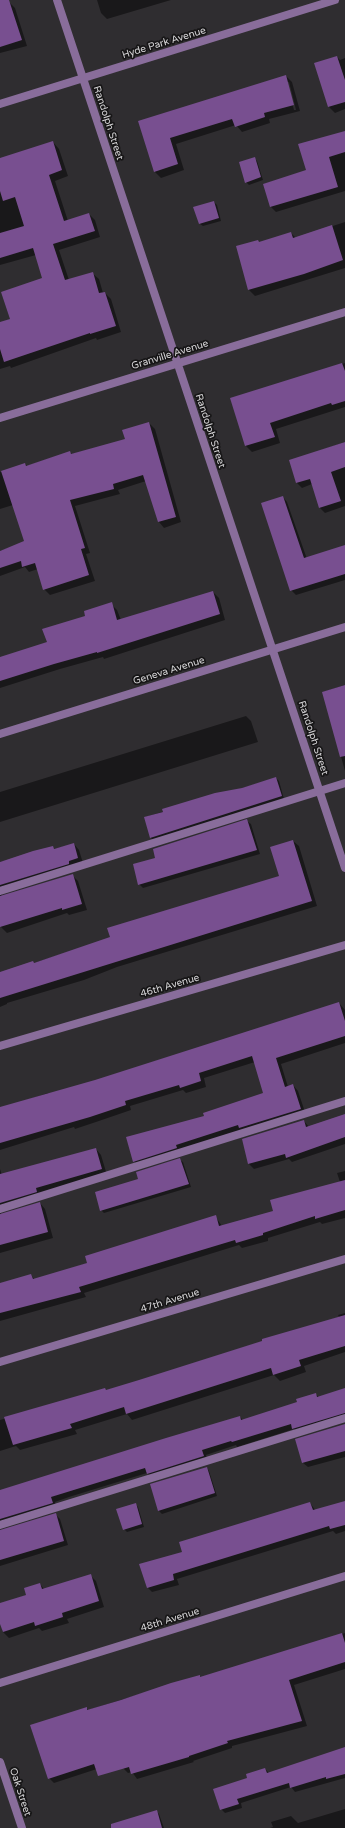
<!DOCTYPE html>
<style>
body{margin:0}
canvas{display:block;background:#2f2d30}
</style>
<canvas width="345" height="1828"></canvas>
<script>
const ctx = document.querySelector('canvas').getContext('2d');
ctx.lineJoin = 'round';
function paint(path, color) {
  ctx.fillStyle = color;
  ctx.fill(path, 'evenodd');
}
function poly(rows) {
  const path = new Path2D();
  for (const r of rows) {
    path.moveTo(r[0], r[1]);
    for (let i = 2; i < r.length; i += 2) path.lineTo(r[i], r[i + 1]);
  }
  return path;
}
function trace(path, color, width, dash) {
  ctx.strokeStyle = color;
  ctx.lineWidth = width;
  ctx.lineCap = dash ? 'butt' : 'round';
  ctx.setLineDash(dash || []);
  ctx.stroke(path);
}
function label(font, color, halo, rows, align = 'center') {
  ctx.font = font + ' "Varela Round",sans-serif';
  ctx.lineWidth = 3.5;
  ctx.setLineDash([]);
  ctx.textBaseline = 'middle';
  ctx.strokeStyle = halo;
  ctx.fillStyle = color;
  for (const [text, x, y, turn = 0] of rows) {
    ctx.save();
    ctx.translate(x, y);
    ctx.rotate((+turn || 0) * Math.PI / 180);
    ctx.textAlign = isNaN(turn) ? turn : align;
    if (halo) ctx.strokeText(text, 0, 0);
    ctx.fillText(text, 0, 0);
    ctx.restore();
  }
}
paint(poly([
 [97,0,171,0,107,19,101,13],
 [9,2,15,8,27,46,0,53,0,5],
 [337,57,340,60,345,58,345,109,335,113,329,107,315,64],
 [286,76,292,82,300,111,269,119,270,123,242,132,236,125,176,144,184,170,161,178,155,172,139,122],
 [287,82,289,82,296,110,294,110],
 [345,133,345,191,276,212,271,207,264,184,307,171],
 [53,142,59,149,68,176,55,181,68,221,89,214,95,220,100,237,59,250,69,280,92,273,99,279,103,293,105,293,111,299,121,332,97,340,96,338,11,368,10,366,0,369,0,323,11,319,44,279,36,255,0,265,0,160],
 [254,158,257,161,263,180,249,185,246,182],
 [214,202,217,205,221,221,203,226,200,224],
 [345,222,345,268,255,296,249,290,237,247,260,243,291,233,296,238],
 [345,363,345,407,276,429,280,443,252,452,246,446,231,399],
 [149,423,155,429,181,522,164,528,159,522,146,481,118,490,120,494,75,506,90,553,86,554,95,581,50,595,44,589,38,569,29,572,25,567,0,576,0,551,25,542,13,505,0,509,0,472,25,464,27,466,69,452,72,454,126,440],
 [345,442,345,506,325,513,320,508,312,484,302,488,297,483,290,461],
 [283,497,287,502,307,559,345,547,345,580,296,595,291,590],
 [213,592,219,598,225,620,104,659,103,657,60,669,0,688,0,658,48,643,111,604,117,610,121,620],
 [345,685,345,771,323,692],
 [246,716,251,721,258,742,0,822,0,792],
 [276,778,279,781,284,799,154,841,151,838,145,817],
 [247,821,251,824,260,854,143,888,139,884,156,859],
 [293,841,299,846,317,906,117,967,84,980,7,1003,7,1004,0,1007,0,973,34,963,111,938,280,876],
 [74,844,79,850,83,863,4,891,0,898,0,862],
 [72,875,78,881,87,910,69,915,67,913,7,933,1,927,0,898],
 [339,1003,345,1010,345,1043,281,1064,288,1087,293,1085,298,1091,306,1115,139,1167,134,1161,205,1117,264,1094,255,1062,204,1078,206,1087,186,1093,183,1090,130,1106,131,1110,96,1122,75,1129,74,1127,0,1150,0,1109,48,1093,50,1095],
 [345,1115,345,1144,292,1162,289,1159,254,1169,249,1164,243,1140,304,1121,309,1127],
 [96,1149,101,1155,107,1175,2,1210,0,1216,40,1203,45,1209,53,1238,0,1253,0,1169,2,1175],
 [180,1160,183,1162,191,1187,104,1213,101,1210,139,1179],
 [345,1171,345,1218,322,1224,320,1222,268,1238,268,1241,242,1248,239,1245,84,1293,86,1297,0,1321,0,1284,31,1275,35,1280,88,1263,215,1216,222,1226,274,1212,340,1182,337,1173],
 [345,1313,345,1352,304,1366,306,1372,280,1381,274,1375,132,1420,127,1414,75,1430,77,1434,20,1450,16,1446,0,1451,0,1420,105,1389,107,1391,339,1317,338,1315],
 [345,1389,345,1418,298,1433,294,1429,237,1447,236,1445,206,1455,208,1461,152,1478,147,1473,69,1497,55,1502,57,1508,0,1527,0,1495,240,1417,243,1420,298,1403,315,1394,319,1397],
 [345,1425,345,1457,308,1467,303,1463,296,1440],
 [207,1468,209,1471,217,1496,162,1514,159,1511,151,1485],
 [345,1502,345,1531,336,1534,333,1531,177,1579,179,1585,152,1592,148,1588,183,1552,310,1503,316,1511],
 [135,1504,138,1507,144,1527,127,1532,124,1529],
 [56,1515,60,1519,68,1545,0,1566,0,1531],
 [90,1575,96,1581,104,1607,67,1619,69,1623,42,1631,39,1628,9,1638,3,1632,0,1620,0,1604,27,1595,40,1584,44,1589],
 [345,1633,345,1669,294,1685,307,1726,232,1746,232,1748,193,1761,194,1762,137,1779,132,1772,128,1773,123,1768,103,1767,54,1783,49,1778,86,1708,88,1710,199,1676,201,1678],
 [345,1752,345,1778,295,1792,291,1787,241,1803,242,1808,225,1813,221,1809,249,1779,265,1769,269,1773],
 [345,1809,345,1828,270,1828,273,1827,271,1822,291,1816,298,1823],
 [156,1811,159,1814,164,1828,142,1828]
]), '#0007');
paint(poly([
 [0,0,9,0,22,40,0,47],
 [337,56,345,80,345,102,328,107,314,63],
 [286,75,294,105,264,113,265,117,235,127,232,119,170,138,178,164,154,172,138,121],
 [345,131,345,152,329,157,338,187,270,207,263,184,306,170,298,144],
 [53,141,62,170,49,175,64,221,89,213,95,231,53,244,65,280,93,272,99,293,105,292,116,326,90,334,90,333,4,362,0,349,0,322,10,319,1,292,42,278,33,248,0,258,0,233,24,226,15,197,3,201,0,191,0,158],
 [255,157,261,177,245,183,239,162],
 [214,201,219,218,199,224,193,207],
 [332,225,343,260,304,274,248,290,236,246,258,240,259,242,291,232,293,238],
 [342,363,345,371,345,401,332,405,331,403,270,423,275,437,245,446,230,398],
 [149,422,176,517,158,522,143,475,113,484,114,489,70,500,85,548,81,549,89,575,43,590,35,563,22,567,21,561,0,568,0,551,24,541,1,471,25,463,26,466,70,451,71,454,125,439,122,430],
 [345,442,345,467,331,472,341,501,319,508,310,479,296,483,289,460],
 [283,496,304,558,345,545,345,574,290,591,261,503],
 [213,591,220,614,97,653,97,652,54,664,0,681,0,657,47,642,42,629,85,616,84,611,112,602,117,620],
 [345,685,345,756,340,757,322,692],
 [276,777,282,796,150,838,144,817,163,812,162,809,215,793,242,788],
 [247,819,257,850,138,885,133,864,155,858,153,849],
 [293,840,312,901,0,998,0,972,33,961,34,963,110,937,107,928,279,876,270,847],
 [74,843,78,858,69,861,69,864,0,885,0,862,33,851,53,846,54,849],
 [73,874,82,904,62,910,62,908,0,927,0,896],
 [339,1002,345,1021,345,1036,276,1058,285,1087,293,1084,301,1109,239,1128,238,1125,176,1145,177,1148,133,1162,126,1137,204,1116,203,1113,263,1093,252,1056,199,1073,201,1081,180,1088,179,1085,125,1101,126,1105,90,1117,0,1143,0,1107,95,1080],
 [345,1114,345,1137,286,1158,285,1154,248,1164,242,1139,304,1120,306,1127],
 [96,1148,102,1169,36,1188,37,1192,0,1203,0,1174],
 [180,1158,189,1184,100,1211,95,1192,138,1179,136,1172],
 [345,1180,345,1210,315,1219,315,1216,263,1233,263,1235,236,1243,235,1240,79,1287,81,1292,0,1313,0,1283,31,1274,33,1279,87,1263,85,1256,216,1215,219,1226,273,1211,270,1200],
 [40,1202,48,1232,0,1245,0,1214],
 [345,1315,345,1346,299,1360,301,1366,273,1375,271,1368,126,1414,124,1407,70,1424,72,1428,13,1445,4,1417,105,1388,106,1390,139,1380,262,1341,262,1339],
 [345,1388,345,1413,292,1429,291,1424,232,1442,231,1441,202,1450,204,1456,147,1474,145,1468,64,1493,51,1497,53,1503,0,1519,0,1490,166,1438,240,1416,241,1420,297,1402,296,1399,316,1393,317,1397],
 [345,1424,345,1451,302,1463,295,1439],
 [207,1467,215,1493,158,1511,150,1484],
 [345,1501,345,1525,330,1529,329,1526,173,1574,174,1580,147,1588,139,1564,182,1552,179,1542,310,1502,313,1510],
 [136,1503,142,1524,123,1530,116,1509],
 [56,1513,64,1541,0,1560,0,1530],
 [91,1574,99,1601,62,1613,63,1617,35,1626,34,1622,3,1632,0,1624,0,1603,26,1595,24,1588,40,1583,42,1589],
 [342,1633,345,1643,345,1662,289,1680,302,1721,227,1741,228,1743,189,1756,189,1757,131,1774,129,1767,98,1776,94,1764,48,1779,30,1725,87,1707,87,1710,121,1700,171,1683,200,1675,200,1677],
 [345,1747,345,1774,326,1779,326,1777,290,1788,289,1783,237,1799,239,1804,220,1810,213,1789,247,1778,246,1774,265,1768,267,1773],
 [157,1810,162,1828,111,1828,111,1824]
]), '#784f90');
trace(poly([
 [0,891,345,783],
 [0,1209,345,1101],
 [0,1525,345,1418]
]), '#896d9b', 8);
trace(poly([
 [57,0,345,868],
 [0,104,335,0],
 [0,418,345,312],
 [0,734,345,627],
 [0,1046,345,945],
 [0,1362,345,1259],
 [0,1683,345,1576],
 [0,1762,22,1828]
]), '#896d9b', 8);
label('10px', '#d5d4d6', '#171617', [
 ["Hyde Park Avenue",164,43,-17],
 ["Randolph Street",108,123,72],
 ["Granville Avenue",170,355,-17],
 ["Randolph Street",210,431,72],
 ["Geneva Avenue",169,671,-17],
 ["Randolph Street",313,738,72],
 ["46th Avenue",170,986,-16],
 ["47th Avenue",170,1301,-17],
 ["48th Avenue",170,1620,-17],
 ["Oak Street",20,1792,72]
]);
</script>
